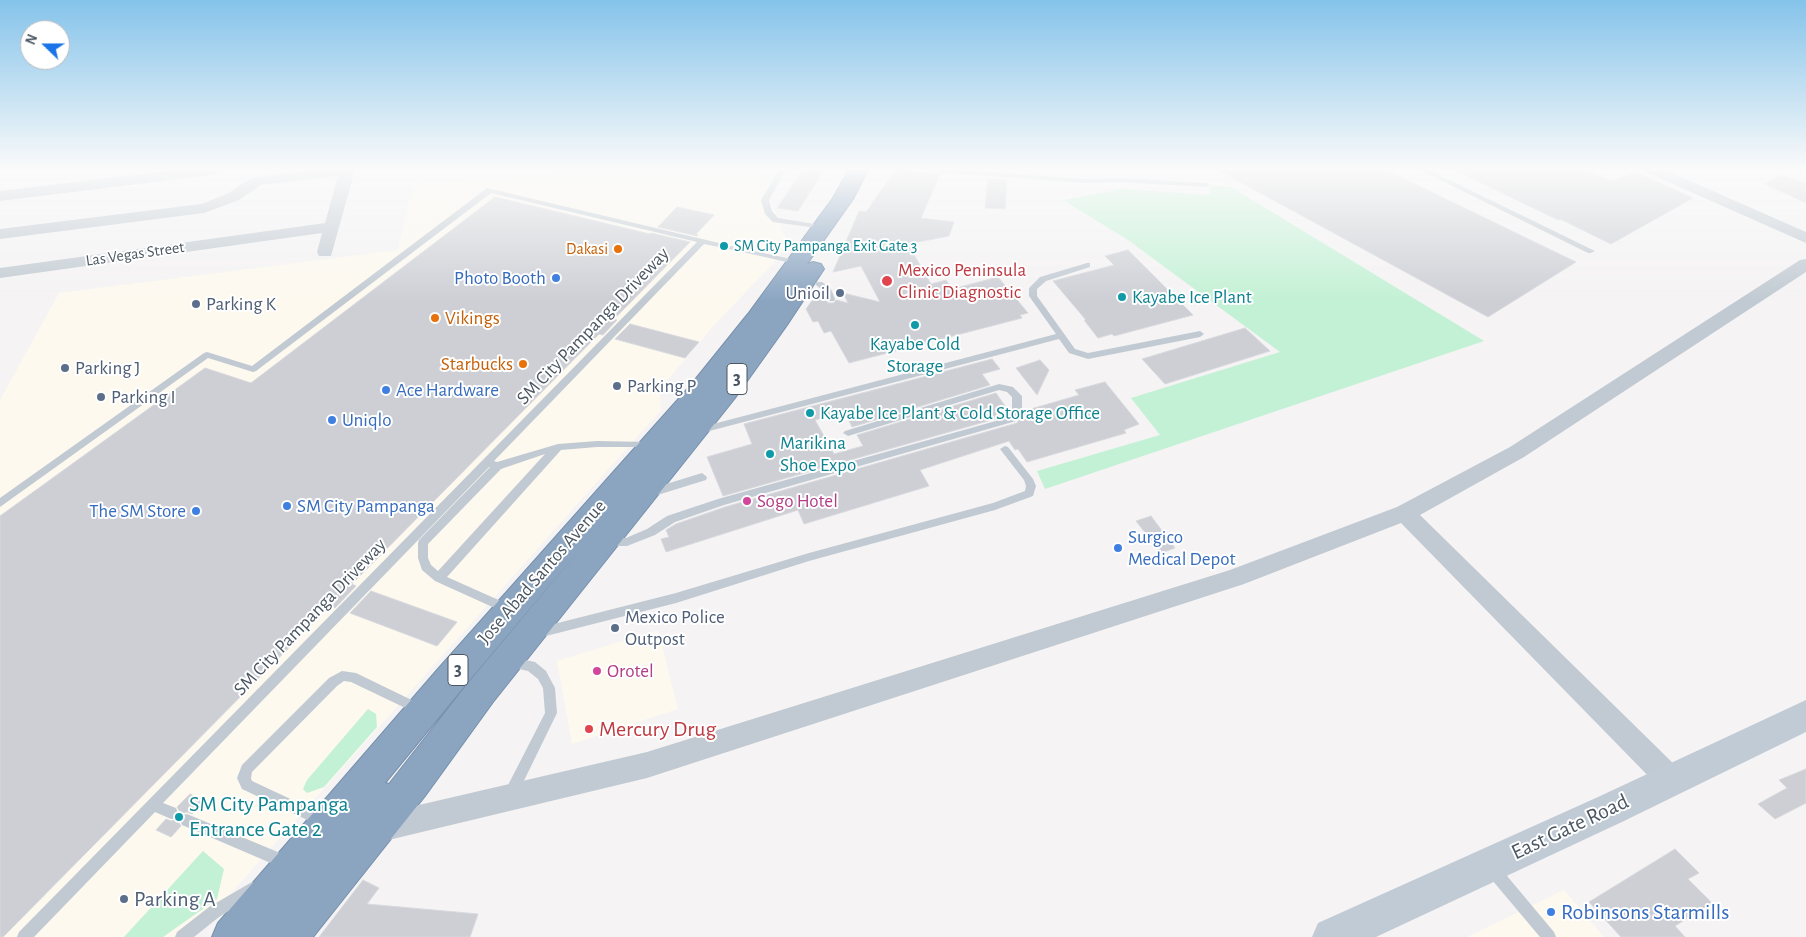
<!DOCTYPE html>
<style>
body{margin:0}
#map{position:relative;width:1806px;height:937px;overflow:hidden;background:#f5f3f3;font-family:"Alegreya Sans",sans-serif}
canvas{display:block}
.north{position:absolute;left:20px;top:20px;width:50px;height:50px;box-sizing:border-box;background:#fff;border:1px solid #b7bbc0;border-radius:50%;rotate:292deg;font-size:14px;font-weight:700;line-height:20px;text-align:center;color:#4a5661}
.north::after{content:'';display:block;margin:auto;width:18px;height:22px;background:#1a73e8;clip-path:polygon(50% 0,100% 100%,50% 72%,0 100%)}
</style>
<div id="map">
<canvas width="1806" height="937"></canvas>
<div class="north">N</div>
</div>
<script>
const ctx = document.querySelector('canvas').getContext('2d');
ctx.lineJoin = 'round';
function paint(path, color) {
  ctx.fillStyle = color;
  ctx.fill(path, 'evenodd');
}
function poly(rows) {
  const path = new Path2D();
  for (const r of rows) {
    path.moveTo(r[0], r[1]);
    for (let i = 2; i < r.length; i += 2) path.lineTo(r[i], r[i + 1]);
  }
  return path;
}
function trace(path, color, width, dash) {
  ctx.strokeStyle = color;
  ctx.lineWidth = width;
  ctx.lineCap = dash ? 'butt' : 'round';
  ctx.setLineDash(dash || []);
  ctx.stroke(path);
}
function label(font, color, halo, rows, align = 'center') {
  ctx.font = font + ' "Alegreya Sans",sans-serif';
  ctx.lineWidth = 4;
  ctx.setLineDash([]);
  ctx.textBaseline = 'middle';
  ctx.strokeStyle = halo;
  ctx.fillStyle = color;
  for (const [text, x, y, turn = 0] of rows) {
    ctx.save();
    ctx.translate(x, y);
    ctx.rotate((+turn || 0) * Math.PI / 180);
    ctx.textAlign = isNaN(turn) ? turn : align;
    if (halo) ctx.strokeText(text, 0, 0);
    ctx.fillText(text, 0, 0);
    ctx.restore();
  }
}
paint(poly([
 [567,170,758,170,788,244,773,264,716,323,659,390,661,410,192,937,0,937,0,400,59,293,398,250,407,209,415,184,540,176],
 [658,630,678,709,572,744,557,661],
 [1564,890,1604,937,1467,937]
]), '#fdf9ef');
paint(poly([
 [1210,185,1231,187,1484,341,1045,489,1037,471,1160,435,1131,398,1280,352,1128,240,1063,200,1122,189,1211,195],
 [368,709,376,714,377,727,324,787,307,793,303,789,307,780],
 [203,851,224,869,217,899,163,937,124,937]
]), '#c3f1d5');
const building = poly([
 [803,170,824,170,798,211,777,208,803,170],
 [895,170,940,174,921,218,954,222,949,236,908,244,931,284,946,280,952,289,998,277,1028,313,1020,315,1022,318,849,363,831,331,824,333,818,321,813,322,806,309,816,295,824,297,828,303,834,303,836,300,848,303,843,293,880,302,861,266,833,272,859,211,866,212,895,170],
 [1218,170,1386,170,1576,262,1488,317,1218,170],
 [1454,170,1586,170,1612,181,1636,172,1693,198,1611,244,1560,219,1558,220,1454,170],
 [1781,175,1806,183,1806,203,1765,184,1781,175],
 [988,179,1007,180,1005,209,985,208,988,179],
 [495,197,650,234,651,233,690,242,614,319,617,320,603,335,599,334,352,584,356,586,335,608,330,606,3,937,0,937,0,516,205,368,251,383,495,197],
 [677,207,714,215,696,234,698,235,697,236,658,227,677,207],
 [1128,250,1193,315,1114,336,1112,334,1098,338,1084,320,1086,320,1053,281,1114,265,1105,256,1128,250],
 [630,324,699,342,685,358,615,339,630,324],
 [1245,328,1270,351,1165,384,1142,359,1245,328],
 [992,359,1000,369,982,374,990,385,852,427,845,412,815,420,834,454,863,446,857,435,996,393,1010,413,1009,415,723,496,707,457,752,444,744,424,992,359],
 [1040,360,1049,370,1037,395,1016,368,1040,360],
 [1105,382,1139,424,1124,430,1126,433,1027,462,1018,449,1015,450,1009,441,920,470,929,486,804,524,798,510,666,552,661,539,669,537,666,530,676,524,725,507,1017,423,1024,411,1079,395,1075,390,1105,382],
 [1151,516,1175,548,1161,553,1136,521,1151,516],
 [371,591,457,622,437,646,350,613,371,591],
 [1806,769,1806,803,1775,819,1758,804,1787,788,1779,780,1806,769],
 [190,794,204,801,192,814,187,812,180,814,178,821,181,826,171,837,156,830,166,819,171,821,178,819,180,812,177,807,190,794],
 [1675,849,1699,873,1688,879,1712,903,1675,926,1685,937,1621,937,1589,902,1675,849],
 [363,880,379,888,367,904,478,914,470,937,319,937,363,880]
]);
paint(building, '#cdcfd5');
trace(building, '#d7d9de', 1);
const highway = poly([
 [849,170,868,170,853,199,807,264,813,262,821,264,824,269,787,325,735,398,493,702,425,796,313,937,212,937,218,923,438,669,690,386,748,314,833,198,849,170],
 [592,535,469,682,389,784,385,783,462,689,592,535]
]);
trace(highway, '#7690ad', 2);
paint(poly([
 [779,170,786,170,769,200,772,211,778,218,821,225,825,227,824,229,773,222,765,214,761,200,779,170],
 [934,170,961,170,1086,179,1119,178,1206,183,1210,185,1206,187,1119,182,1086,183,938,172,934,170],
 [1420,170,1429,170,1595,251,1591,253,1588,253,1420,170],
 [487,188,719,243,723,245,719,247,704,244,494,461,497,462,558,444,597,441,649,442,652,443,654,445,652,447,597,447,561,450,447,577,512,606,514,609,512,612,508,614,435,581,422,570,418,558,418,543,419,540,490,467,489,467,163,803,176,808,178,813,176,818,171,819,155,812,34,937,17,937,19,932,697,242,491,193,256,371,253,372,208,358,0,507,0,498,204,353,207,352,252,366,487,188],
 [545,454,438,571,431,565,428,558,428,544,501,469,545,454],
 [726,245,796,260,800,262,796,264,729,249,726,249,726,245],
 [1087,263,1090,263,1090,267,1046,281,1037,289,1037,296,1075,349,1088,353,1200,331,1204,334,1200,337,1088,359,1069,353,1059,339,698,434,693,431,698,428,1056,334,1029,296,1029,288,1040,277,1087,263],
 [816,282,822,282,831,289,835,299,834,301,828,301,824,292,815,284,816,282],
 [999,384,1013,387,1022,396,1022,413,1016,421,724,505,675,522,655,535,627,546,608,546,604,545,603,542,604,539,608,538,626,538,647,529,667,516,718,499,1010,417,1012,413,1012,397,1007,392,999,390,848,436,843,433,845,431,999,384],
 [1005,446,1008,447,1033,479,1036,486,1033,496,995,510,809,561,676,603,546,636,537,636,533,634,531,631,533,628,537,626,546,626,676,593,809,553,993,503,1025,491,1026,486,1024,480,1000,449,1005,446],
 [702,473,707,477,706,480,651,497,647,496,646,493,647,490,702,473],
 [510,657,535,662,546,671,555,688,557,713,516,797,511,799,506,797,504,793,545,713,543,688,538,679,528,671,506,666,504,662,506,658,510,657],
 [342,671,356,673,424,706,426,710,424,714,420,715,351,682,344,681,337,686,252,772,251,778,252,781,327,816,329,821,327,826,322,827,242,789,237,778,242,765,329,678,342,671],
 [187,814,292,858,294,863,292,868,287,870,182,825,180,820,182,815,187,814],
 [1492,862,1497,864,1554,932,1556,937,1540,937,1487,874,1485,869,1487,864,1492,862],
 [252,882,257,884,259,889,257,894,219,917,194,937,175,937,177,932,209,907,252,882]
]), '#c1cad2');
paint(poly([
 [177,170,219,170,216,173,211,175,0,201,0,191,177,170],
 [313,170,355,170,331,256,319,256,317,252,322,233,0,278,0,268,325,223,338,176,261,185,239,200,204,213,0,239,0,229,201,204,227,194,251,178,313,170],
 [1645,170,1665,170,1806,232,1806,243,1648,173,1645,170],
 [1806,259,1806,272,1524,457,1420,515,1681,771,1685,780,1681,789,1671,793,1661,789,1401,523,1244,584,647,778,376,843,366,839,362,829,366,819,376,815,647,752,1230,570,1397,507,1510,447,1800,260,1806,259]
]), '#c1cad2');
paint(poly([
 [1806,700,1806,732,1624,821,1376,937,1312,937,1318,923,1598,797,1806,700]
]), '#c1cbd6');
paint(highway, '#8ba5c1');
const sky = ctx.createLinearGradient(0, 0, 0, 301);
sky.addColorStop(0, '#85c3ea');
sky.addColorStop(0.56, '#fafafa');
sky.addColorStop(1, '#fafafa00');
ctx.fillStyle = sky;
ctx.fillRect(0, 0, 1806, 301);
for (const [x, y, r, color] of [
 [724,246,5,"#0f9aa8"],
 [618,249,5,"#e8710a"],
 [556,278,5,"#3f7fe0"],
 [887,281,6,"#e0444e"],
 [840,293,5,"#5c6f8a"],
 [1122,297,5,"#0f9aa8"],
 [196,304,5,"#5c6f8a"],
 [435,318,5,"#e8710a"],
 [915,325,5,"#0f9aa8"],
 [523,364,5,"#e8710a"],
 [65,368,5,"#5c6f8a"],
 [617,386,5,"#5c6f8a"],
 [386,390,5,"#3f7fe0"],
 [101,397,5,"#5c6f8a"],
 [810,413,5,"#0f9aa8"],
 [332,420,5,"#3f7fe0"],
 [770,454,5,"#0f9aa8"],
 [747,501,5,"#d1479c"],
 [287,506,5,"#3f7fe0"],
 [196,511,5,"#3f7fe0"],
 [1118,548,5,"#3f7fe0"],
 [615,628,5,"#5c6f8a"],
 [597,671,5,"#d1479c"],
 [589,729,5,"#e0444e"],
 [179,817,5,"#0f9aa8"],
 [124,899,5,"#5c6f8a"],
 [1551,912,5,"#3f7fe0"]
]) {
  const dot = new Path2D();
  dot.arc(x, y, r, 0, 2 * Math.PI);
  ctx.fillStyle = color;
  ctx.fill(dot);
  trace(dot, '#fff', 2);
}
label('16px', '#0d838f', '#fff', [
 ["SM City Pampanga Exit Gate 3",734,246]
], 'left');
label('16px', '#c56008', '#fff', [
 ["Dakasi",608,249]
], 'right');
label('16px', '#4a5661', '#fff', [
 ["Las Vegas Street",135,254,-8]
]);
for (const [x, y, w] of [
 [737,379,20],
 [458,670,20]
]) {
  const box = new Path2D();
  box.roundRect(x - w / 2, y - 15.5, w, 31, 4);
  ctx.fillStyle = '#fff';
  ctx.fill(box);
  trace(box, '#4a5661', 1);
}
label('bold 18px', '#4a5661', null, [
 ["3",737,379],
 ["3",458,670]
]);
label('19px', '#be3a42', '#fff', [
 ["Mexico Peninsula",898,270],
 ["Clinic Diagnostic",898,292]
], 'left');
label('19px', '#366cbe', '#fff', [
 ["Photo Booth",546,278,"right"],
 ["Ace Hardware",396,390],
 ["Uniqlo",342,420],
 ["SM City Pampanga",297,506],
 ["The SM Store",186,511,"right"],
 ["Surgico",1128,537],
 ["Medical Depot",1128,559]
], 'left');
label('19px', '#4e5e75', '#fff', [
 ["Unioil",830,293,"right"],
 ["Parking K",206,304],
 ["Parking J",75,368],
 ["Parking P",627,386],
 ["Parking I",111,397],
 ["Mexico Police",625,617],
 ["Outpost",625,639]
], 'left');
label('19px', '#0d838f', '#fff', [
 ["Kayabe Ice Plant",1132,297],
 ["Kayabe Cold",915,344,"center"],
 ["Storage",915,366,"center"],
 ["Kayabe Ice Plant & Cold Storage Office",820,413],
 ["Marikina",780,443],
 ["Shoe Expo",780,465]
], 'left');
label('19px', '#c56008', '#fff', [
 ["Vikings",445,318],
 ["Starbucks",513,364,"right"]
], 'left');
label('19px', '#4a5661', '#fff', [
 ["SM City Pampanga Driveway",593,326,-46],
 ["Jose Abad Santos Avenue",542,572,-49],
 ["SM City Pampanga Driveway",310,617,-46]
]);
label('19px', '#b23c85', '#fff', [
 ["Sogo Hotel",757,501],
 ["Orotel",607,671]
], 'left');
label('22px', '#be3a42', '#fff', [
 ["Mercury Drug",599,729]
], 'left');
label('22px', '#0d838f', '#fff', [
 ["SM City Pampanga",189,804],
 ["Entrance Gate 2",189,829]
], 'left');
label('22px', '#4a5661', '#fff', [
 ["East Gate Road",1570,827,-25]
]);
label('22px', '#4e5e75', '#fff', [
 ["Parking A",134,899]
], 'left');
label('22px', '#366cbe', '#fff', [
 ["Robinsons Starmills",1561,912]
], 'left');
</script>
